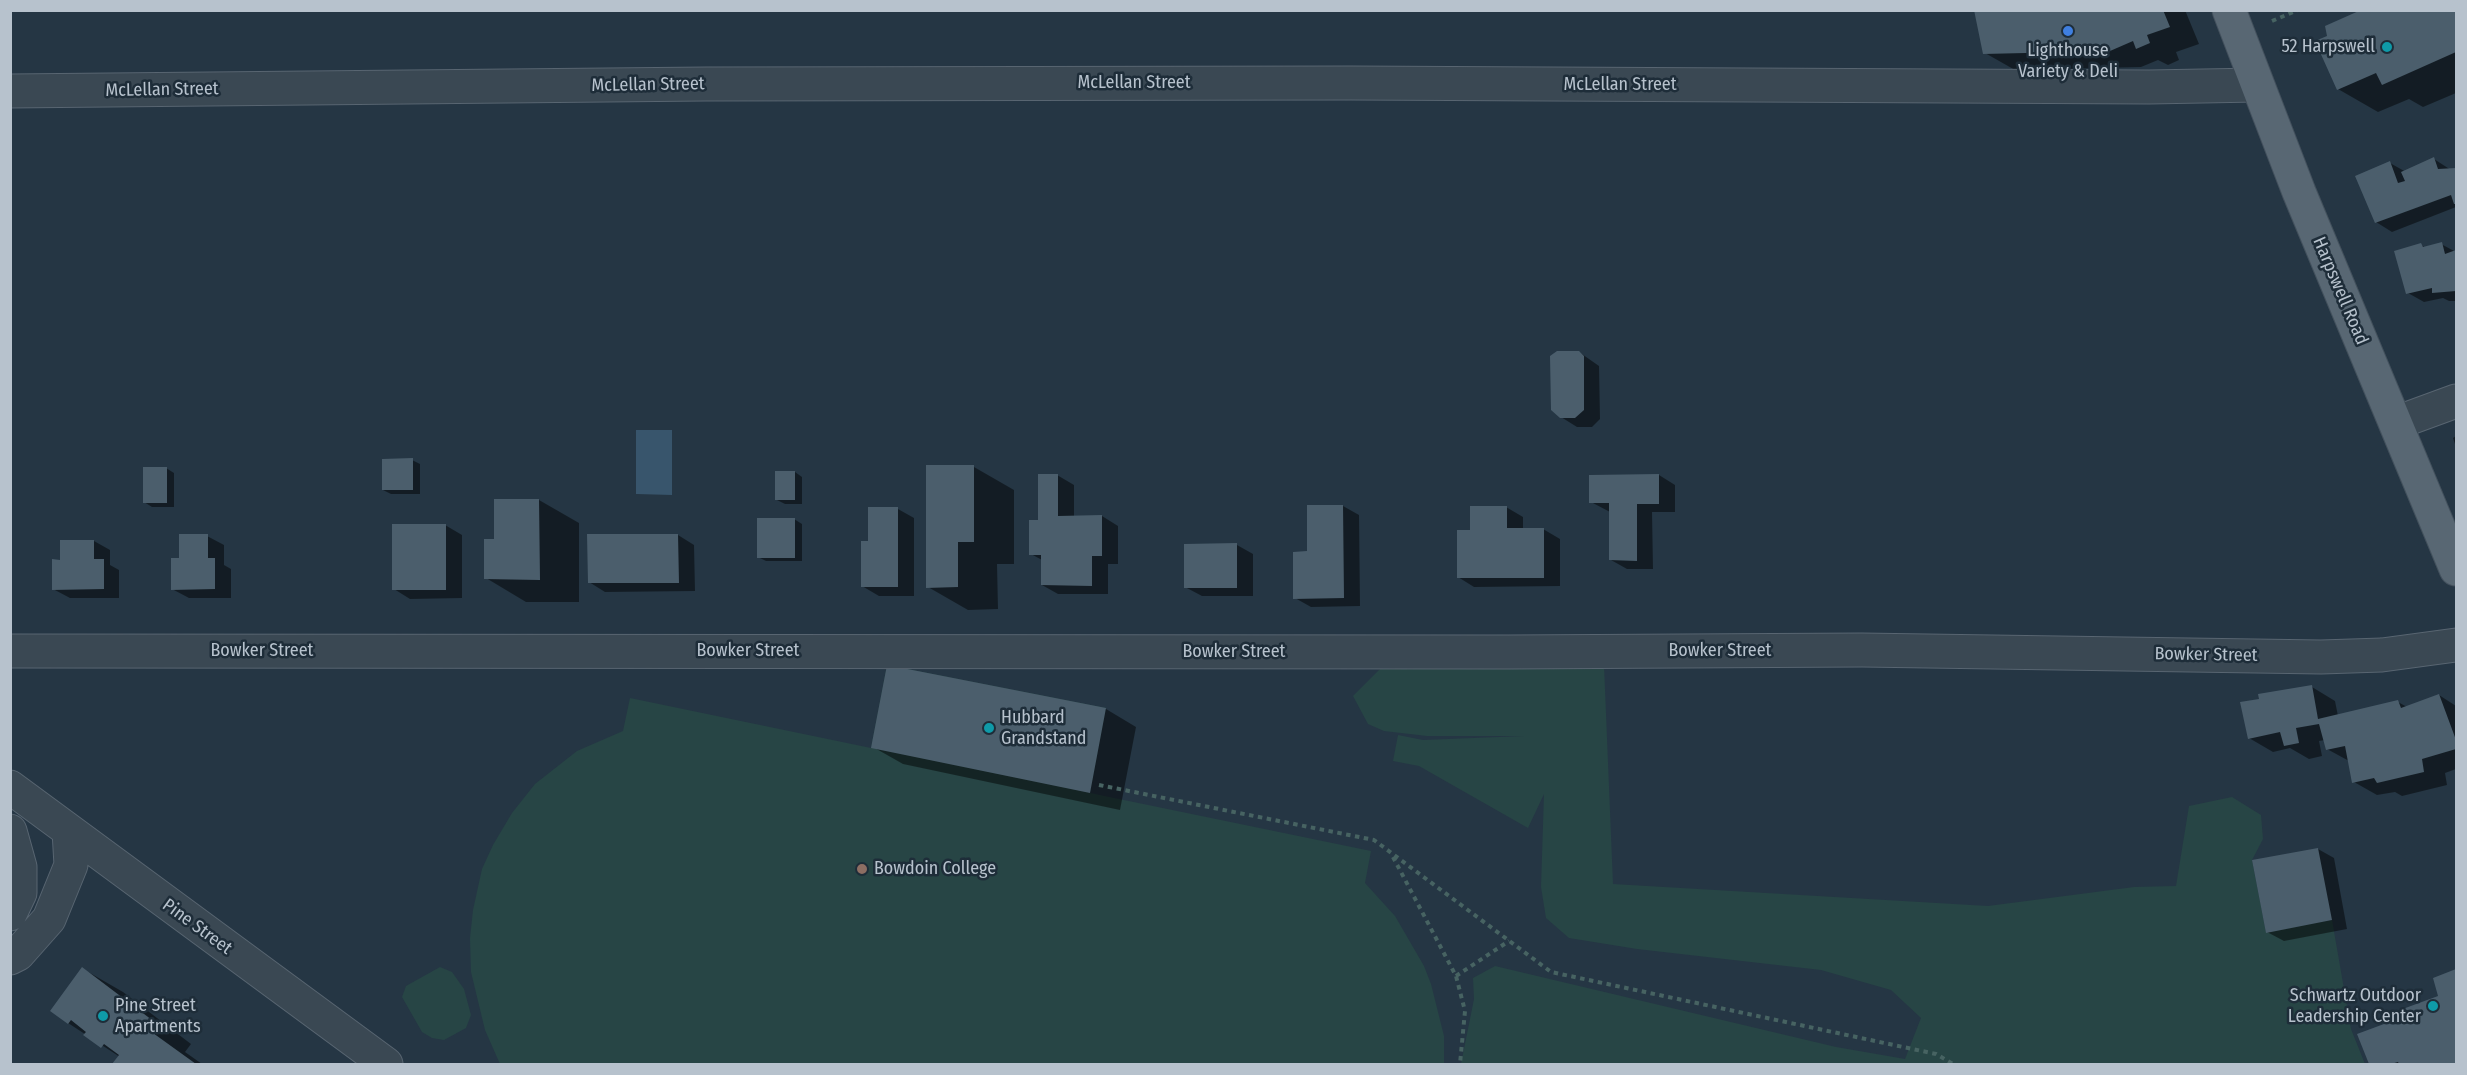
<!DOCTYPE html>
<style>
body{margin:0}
#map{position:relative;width:2467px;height:1075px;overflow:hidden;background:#253644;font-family:"Fira Sans Condensed",sans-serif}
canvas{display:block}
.frame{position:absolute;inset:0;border:12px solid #b7c2cd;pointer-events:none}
</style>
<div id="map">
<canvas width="2467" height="1075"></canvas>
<div class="frame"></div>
</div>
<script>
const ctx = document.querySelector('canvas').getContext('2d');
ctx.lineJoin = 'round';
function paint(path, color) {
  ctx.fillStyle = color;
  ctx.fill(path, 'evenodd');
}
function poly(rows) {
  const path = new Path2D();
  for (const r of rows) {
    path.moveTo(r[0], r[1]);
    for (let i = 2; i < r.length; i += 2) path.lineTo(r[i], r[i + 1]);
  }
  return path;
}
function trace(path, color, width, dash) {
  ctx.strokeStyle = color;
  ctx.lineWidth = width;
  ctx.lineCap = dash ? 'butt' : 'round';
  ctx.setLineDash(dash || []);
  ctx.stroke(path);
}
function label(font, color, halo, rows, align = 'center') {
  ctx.font = font + ' "Fira Sans Condensed",sans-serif';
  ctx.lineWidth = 5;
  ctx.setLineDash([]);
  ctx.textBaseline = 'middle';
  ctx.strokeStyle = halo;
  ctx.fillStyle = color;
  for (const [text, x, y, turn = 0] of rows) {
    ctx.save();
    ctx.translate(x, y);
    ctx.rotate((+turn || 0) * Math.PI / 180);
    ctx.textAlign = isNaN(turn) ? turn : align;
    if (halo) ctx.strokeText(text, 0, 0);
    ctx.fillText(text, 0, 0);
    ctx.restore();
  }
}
paint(poly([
 [887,665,1106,708,1090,793,1371,851,1365,883,1395,916,1424,966,1431,984,1444,1036,1444,1064,500,1064,485,1030,471,972,470,938,473,910,482,869,493,845,512,813,535,784,577,751,623,731,630,698,871,748],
 [1604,665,1613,884,1988,906,2134,887,2176,886,2189,806,2232,797,2261,815,2263,839,2252,860,2266,932,2332,920,2351,1029,2365,1064,1461,1064,1474,999,1473,978,1495,966,1836,1047,1905,1059,1921,1018,1891,990,1821,970,1637,949,1569,938,1546,918,1541,887,1544,794,1528,828,1419,766,1393,761,1398,735,1423,740,1524,736,1427,736,1384,731,1368,724,1353,696,1383,666],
 [440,967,452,972,464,989,471,1015,466,1028,444,1040,432,1038,422,1032,402,997,406,986]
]), '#274545');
paint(poly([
 [636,430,672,430,672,495,636,494]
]), '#38556c');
paint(poly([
 [1975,10,2185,10,2199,44,2176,52,2179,60,2168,65,2158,60,2141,67,2015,70,1985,53],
 [2365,10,2456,10,2456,93,2423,107,2409,99,2378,112,2338,89,2328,37],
 [2434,159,2451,170,2456,170,2456,207,2392,232,2376,222,2390,163,2406,172],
 [2441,244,2456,252,2456,301,2449,301,2443,298,2424,302,2408,293,2421,245,2426,248],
 [1579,352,1599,366,1600,419,1592,427,1577,427,1561,417],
 [2456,436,2456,447,2453,438],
 [412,460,420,464,420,494,391,494,383,490],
 [974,467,1014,490,1014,564,997,564,998,609,968,610,928,587],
 [166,468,174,473,174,507,152,507,144,502],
 [795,472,802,477,802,504,785,504,777,500],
 [1057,475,1074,485,1074,517,1102,516,1118,526,1118,564,1108,564,1108,594,1058,594,1042,585,1042,560,1031,554,1040,521],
 [1659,475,1675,485,1675,512,1652,512,1653,569,1627,569,1611,560,1610,512,1591,502],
 [539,500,579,523,579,602,526,602,486,578,496,540],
 [1308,506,1343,506,1359,515,1360,606,1311,607,1295,598,1308,553],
 [1506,507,1523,517,1523,530,1543,529,1560,539,1560,586,1474,587,1458,577,1472,531],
 [898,509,914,518,914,596,879,596,862,586],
 [794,519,802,524,802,561,766,561,758,557],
 [445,525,462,535,462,598,410,599,394,589],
 [678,535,694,545,695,591,605,592,589,582,589,536],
 [207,536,224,545,224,565,231,569,231,598,189,598,172,589,181,559],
 [94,541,110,550,110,565,119,570,119,598,70,598,53,589,61,561],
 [1237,545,1253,554,1253,596,1202,596,1185,587],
 [2312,687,2335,701,2338,716,2398,702,2407,707,2439,695,2456,706,2456,769,2445,773,2447,785,2402,796,2395,792,2377,795,2354,782,2349,761,2327,749,2325,740,2319,741,2322,756,2309,759,2290,748,2273,752,2249,738],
 [1106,709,1136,727,1120,810,903,764,873,747],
 [2318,849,2334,858,2347,929,2284,941,2267,932],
 [83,969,123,992,191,1044,185,1052,202,1064,114,1064,120,1057,68,1023],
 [2456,971,2456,1064,2370,1064,2359,1035,2386,1025,2440,997,2434,979]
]), '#0007');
paint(poly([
 [1974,10,2163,10,2170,27,2147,35,2150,43,2136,49,2133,41,2110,51,1983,54],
 [2361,10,2456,10,2456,52,2382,85,2376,73,2337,90,2315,41,2327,36,2325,26],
 [2434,157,2438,169,2456,168,2456,204,2454,204,2451,195,2375,223,2355,176,2390,161,2398,183,2405,181,2401,172],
 [2442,242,2445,254,2456,250,2456,291,2432,293,2432,288,2406,294,2394,251,2421,243,2423,247],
 [1557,351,1579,351,1584,356,1584,410,1575,418,1560,418,1551,410,1550,356],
 [413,458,413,490,382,490,382,459],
 [926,465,974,465,974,542,958,542,958,587,926,588],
 [143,467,167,467,167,503,143,503],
 [775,471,795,471,795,500,775,500],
 [1038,474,1058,474,1058,516,1102,515,1102,556,1092,556,1092,586,1041,585,1041,555,1029,555,1029,520,1038,520],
 [1659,474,1659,504,1637,504,1637,561,1609,560,1609,503,1589,503,1589,475],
 [494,499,539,499,540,580,484,579,484,539,494,539],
 [1307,505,1343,505,1344,598,1293,599,1293,552,1307,551],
 [1470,506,1507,506,1507,528,1544,528,1544,578,1457,578,1457,530,1470,530],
 [868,507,898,507,898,587,861,587,861,541,868,541],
 [757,518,795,518,795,558,757,558],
 [392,524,446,524,446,590,392,590],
 [179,534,208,534,208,558,215,558,215,589,171,590,171,558,179,558],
 [587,534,678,534,679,583,588,583],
 [60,540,94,540,94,559,104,559,104,589,52,590,52,559,60,560],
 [1237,543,1237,588,1184,588,1184,544],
 [887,665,1106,708,1090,793,871,748],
 [2312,685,2318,719,2398,700,2401,708,2439,694,2456,740,2456,749,2422,759,2424,772,2377,783,2374,778,2352,783,2345,746,2326,750,2319,724,2296,728,2299,743,2284,746,2280,732,2248,739,2240,702,2259,699,2258,694],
 [2318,848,2332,920,2266,933,2252,860],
 [82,967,152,1020,146,1028,196,1064,112,1064,119,1055,104,1044,101,1048,83,1035,86,1032,71,1020,68,1024,50,1011],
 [2456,969,2456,1064,2399,1064,2398,1062,2391,1064,2369,1064,2357,1034,2384,1024,2381,1017,2438,996,2433,978]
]), '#4b5e6c');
const minor = poly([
 [10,91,706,84,1351,83,2149,87,2257,85],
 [2396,423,2456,401],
 [10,651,1508,652,1862,650,2321,657,2382,655,2456,645],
 [10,787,386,1064],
 [10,831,20,867,20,893,10,914],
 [10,958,18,954,49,919,71,865,69,831]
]);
const major = poly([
 [2229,10,2299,192,2456,569]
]);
trace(minor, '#586571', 35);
trace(major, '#43515d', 35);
trace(poly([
 [2272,21,2298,10],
 [1099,785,1374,840,1551,972,1936,1054,1953,1064],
 [1393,857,1456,976,1465,1011,1460,1064],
 [1456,976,1509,941]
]), '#476362', 4, [4.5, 4.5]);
trace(minor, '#3a4853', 33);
trace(major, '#586773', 33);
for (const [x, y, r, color] of [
 [2068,31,6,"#3f7fe0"],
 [2387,47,6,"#0f9aa8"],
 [989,728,6,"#0f9aa8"],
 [862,869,6,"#8d6e63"],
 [2433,1006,6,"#0f9aa8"],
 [103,1016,6,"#0f9aa8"]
]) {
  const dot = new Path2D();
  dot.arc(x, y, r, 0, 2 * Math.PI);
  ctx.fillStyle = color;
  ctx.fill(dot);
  trace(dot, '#1e2d39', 2);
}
label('18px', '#b7c2cd', '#1e2d39', [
 ["52 Harpswell",2375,47,"right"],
 ["Lighthouse",2068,51,"center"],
 ["Variety & Deli",2068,72,"center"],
 ["Hubbard",1001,718],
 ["Grandstand",1001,739],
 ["Bowdoin College",874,869],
 ["Schwartz Outdoor",2421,996,"right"],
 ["Leadership Center",2421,1017,"right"],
 ["Pine Street",115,1006],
 ["Apartments",115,1027]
], 'left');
label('18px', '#b7c2cd', '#1e2d39', [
 ["McLellan Street",1134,83],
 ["McLellan Street",648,85,-1],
 ["McLellan Street",1620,85],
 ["McLellan Street",162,90,-1],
 ["Harpswell Road",2340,291,67],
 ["Bowker Street",262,651],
 ["Bowker Street",748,651],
 ["Bowker Street",1720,651],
 ["Bowker Street",1234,652],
 ["Bowker Street",2206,655,1],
 ["Pine Street",197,927,36]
]);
</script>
